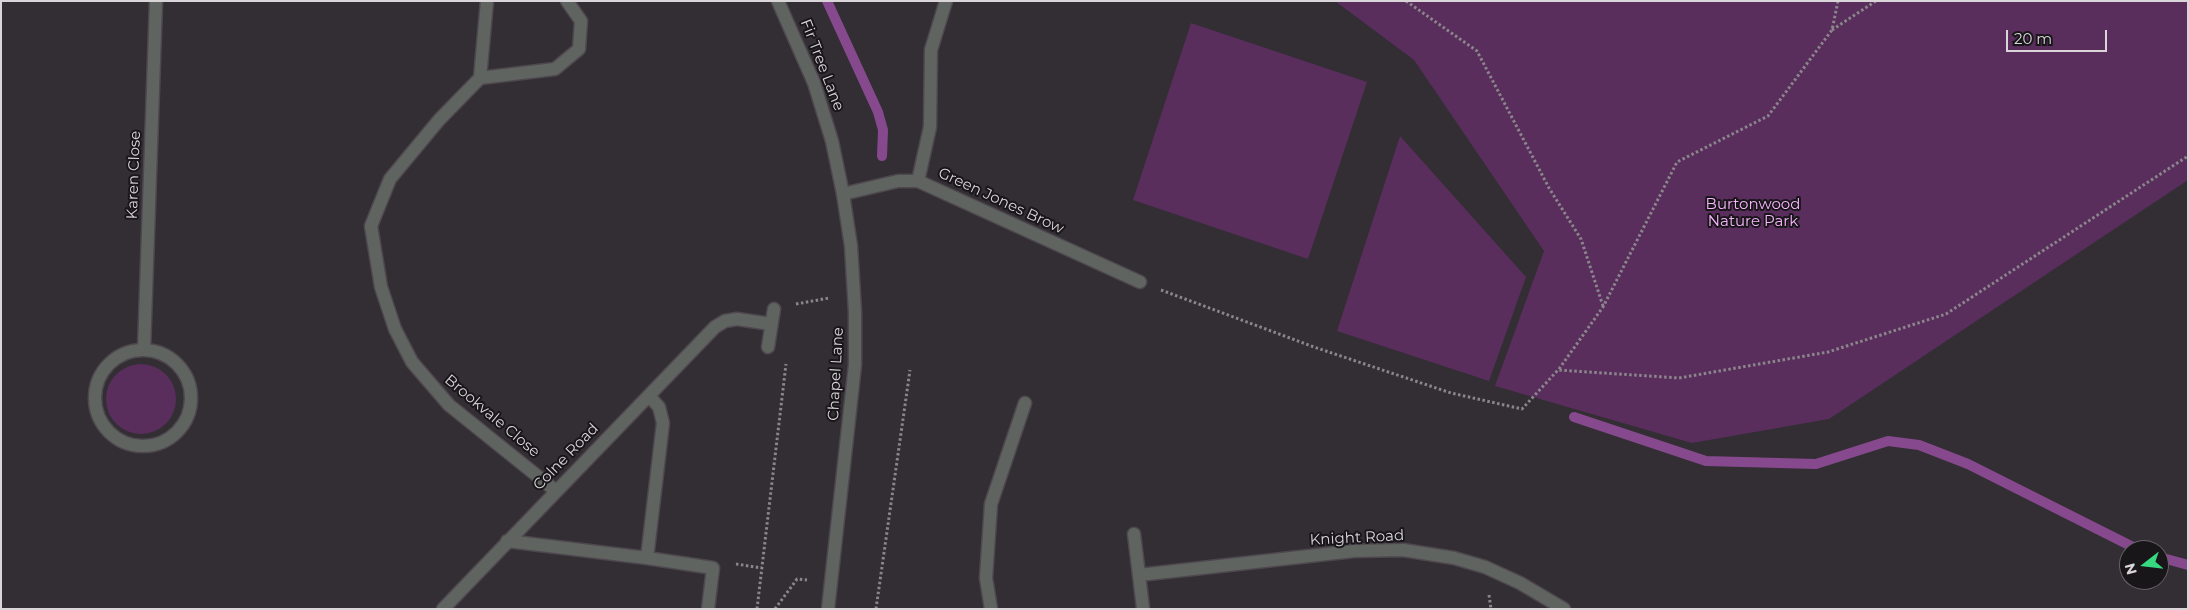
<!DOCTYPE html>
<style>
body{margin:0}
#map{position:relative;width:2189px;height:610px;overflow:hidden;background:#332d34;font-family:Montserrat,sans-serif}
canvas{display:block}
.frame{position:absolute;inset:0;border:2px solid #d9d5d9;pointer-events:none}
.north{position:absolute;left:2119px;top:540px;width:50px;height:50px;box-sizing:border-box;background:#19161a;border:1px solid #666266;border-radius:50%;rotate:254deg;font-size:14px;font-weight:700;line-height:20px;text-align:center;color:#d9d5d9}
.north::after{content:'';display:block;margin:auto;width:18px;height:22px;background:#36d880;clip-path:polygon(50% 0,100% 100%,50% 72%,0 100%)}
.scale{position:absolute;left:2006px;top:30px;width:101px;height:22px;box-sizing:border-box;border:2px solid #d9d5d9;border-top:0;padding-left:6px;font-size:15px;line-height:18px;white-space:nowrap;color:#d9d5d9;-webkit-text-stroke:4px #19161a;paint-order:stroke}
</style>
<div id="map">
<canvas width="2189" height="610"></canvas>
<div class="frame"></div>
<div class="north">N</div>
<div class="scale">20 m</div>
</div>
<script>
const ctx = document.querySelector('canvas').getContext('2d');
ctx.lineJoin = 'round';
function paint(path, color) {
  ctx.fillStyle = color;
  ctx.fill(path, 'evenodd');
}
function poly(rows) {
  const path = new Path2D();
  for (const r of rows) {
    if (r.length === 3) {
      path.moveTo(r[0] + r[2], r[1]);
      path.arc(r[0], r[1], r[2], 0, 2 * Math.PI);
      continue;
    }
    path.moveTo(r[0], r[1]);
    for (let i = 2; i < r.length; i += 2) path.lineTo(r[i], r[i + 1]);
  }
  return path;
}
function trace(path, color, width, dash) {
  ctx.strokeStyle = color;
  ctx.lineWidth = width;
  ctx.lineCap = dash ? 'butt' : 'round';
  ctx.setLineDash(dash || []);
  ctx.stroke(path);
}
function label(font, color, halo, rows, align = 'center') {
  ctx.font = font + ' Montserrat,sans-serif';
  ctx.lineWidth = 4;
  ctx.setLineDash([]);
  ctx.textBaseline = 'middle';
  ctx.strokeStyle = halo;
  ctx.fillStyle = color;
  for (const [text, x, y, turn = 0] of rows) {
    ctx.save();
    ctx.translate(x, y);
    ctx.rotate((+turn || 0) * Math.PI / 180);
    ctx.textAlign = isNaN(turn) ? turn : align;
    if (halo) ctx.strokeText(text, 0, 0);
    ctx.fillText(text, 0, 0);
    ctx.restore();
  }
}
paint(poly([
 [1335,1,2188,1,2188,180,1829,419,1692,443,1495,386,1544,251,1414,60],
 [1191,23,1367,82,1308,259,1133,200],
 [1400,136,1526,277,1489,381,1337,331],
 [141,399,35]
]), '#592e5d');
trace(poly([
 [827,1,878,112,883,130,882,156],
 [1574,417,1706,461,1816,464,1888,441,1919,445,1968,464,2139,550],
 [2159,557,2188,565]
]), '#86498d', 10);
const service = poly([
 [918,181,930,127,931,50,946,1],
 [687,564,713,568,708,609],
 [991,609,986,578,991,504,1025,403]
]);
const minor = poly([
 [487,1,480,78,439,120,390,179,371,226,381,287,395,329,412,362,449,405,556,491],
 [480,78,555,69,579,49,581,21,567,1],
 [843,194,898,181,918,181,1140,282],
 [768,347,774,309],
 [144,350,156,1],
 [143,398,48],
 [1134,534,1143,608],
 [507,541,647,558,663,423,659,407,649,396],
 [647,558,687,564],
 [1139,575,1354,551,1403,550,1454,558,1485,567,1520,583,1564,609],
 [443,609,715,327,725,321,737,319,771,324]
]);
const tertiary = poly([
 [778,1,814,83,832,141,843,194,851,246,855,312,855,365,828,609]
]);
trace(service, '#4e484e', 15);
trace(minor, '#4e484e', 15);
trace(tertiary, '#4e484e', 15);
trace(poly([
 [1406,1,1477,51,1549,188,1581,239,1603,306],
 [1832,30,1876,1],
 [1161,290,1314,347,1451,393,1522,409,1558,370,1679,378,1828,352,1946,314,2188,156],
 [796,304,829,298],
 [1559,369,1603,307,1677,162,1768,116,1832,30,1838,1],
 [736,564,762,568],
 [1489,595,1491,609],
 [757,609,786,364],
 [775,609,797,579,807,580],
 [876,609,910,370]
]), '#8b868b', 3, [2.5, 2.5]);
trace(service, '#606461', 12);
trace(minor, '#606461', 12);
trace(tertiary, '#606461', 12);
label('15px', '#d9d5d9', '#19161a', [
 ["Fir Tree Lane",822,65,69],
 ["Karen Close",134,175,-88],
 ["Green Jones Brow",1001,201,25],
 ["Chapel Lane",836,374,-87],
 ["Brookvale Close",492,416,40],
 ["Colne Road",566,457,-46],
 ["Knight Road",1357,538,-3]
]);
label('15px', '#f8b4fe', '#19161a', [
 ["Burtonwood",1753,205],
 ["Nature Park",1753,222]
]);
</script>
